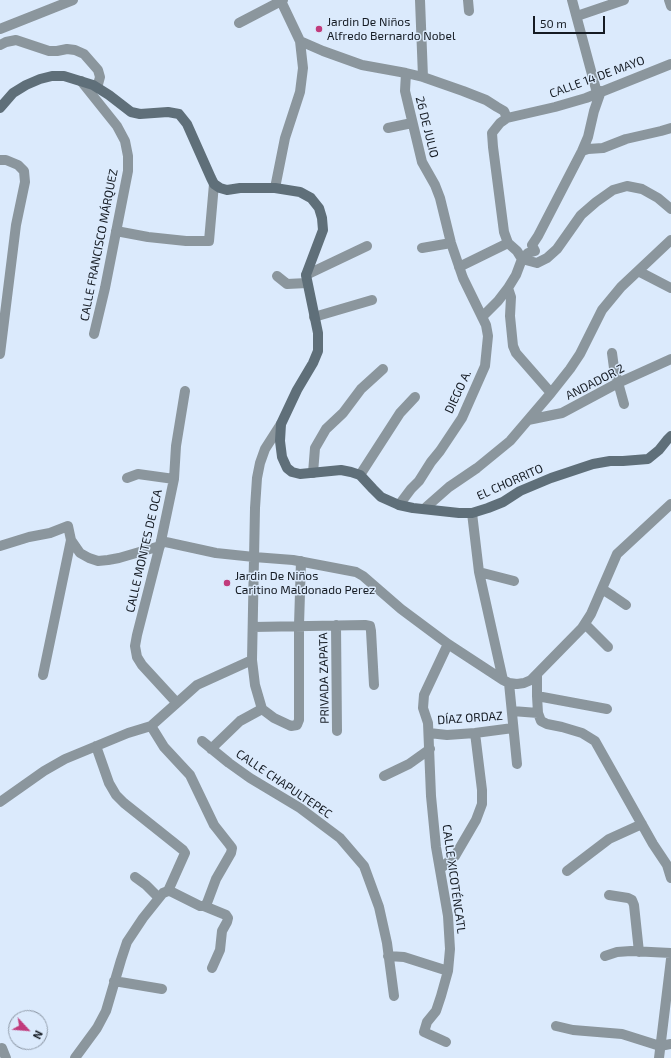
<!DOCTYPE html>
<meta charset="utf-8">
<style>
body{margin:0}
#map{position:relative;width:671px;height:1058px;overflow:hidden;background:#dbeafc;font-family:"Exo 2",sans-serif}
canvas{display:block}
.north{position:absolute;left:8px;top:1010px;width:40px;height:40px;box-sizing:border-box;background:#dbeafc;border:1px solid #8c97a5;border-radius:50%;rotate:116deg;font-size:11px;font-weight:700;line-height:16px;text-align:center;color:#151b23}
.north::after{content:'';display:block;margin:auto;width:14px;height:18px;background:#c13b7c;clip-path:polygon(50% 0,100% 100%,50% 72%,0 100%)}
.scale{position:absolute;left:533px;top:16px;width:72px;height:18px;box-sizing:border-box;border:2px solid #151b23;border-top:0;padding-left:5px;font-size:12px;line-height:14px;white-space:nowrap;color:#151b23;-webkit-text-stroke:3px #dbeafc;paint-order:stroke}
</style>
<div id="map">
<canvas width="671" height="1058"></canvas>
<div class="north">N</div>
<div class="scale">50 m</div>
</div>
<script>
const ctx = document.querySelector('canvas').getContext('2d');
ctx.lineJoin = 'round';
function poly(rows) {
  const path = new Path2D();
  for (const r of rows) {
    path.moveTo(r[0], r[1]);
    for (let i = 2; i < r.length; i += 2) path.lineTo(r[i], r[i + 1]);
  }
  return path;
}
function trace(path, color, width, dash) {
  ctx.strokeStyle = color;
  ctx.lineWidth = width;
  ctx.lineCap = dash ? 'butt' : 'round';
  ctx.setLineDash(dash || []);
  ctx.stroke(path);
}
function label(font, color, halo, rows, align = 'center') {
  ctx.font = font + ' "Exo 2",sans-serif';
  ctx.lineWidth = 3;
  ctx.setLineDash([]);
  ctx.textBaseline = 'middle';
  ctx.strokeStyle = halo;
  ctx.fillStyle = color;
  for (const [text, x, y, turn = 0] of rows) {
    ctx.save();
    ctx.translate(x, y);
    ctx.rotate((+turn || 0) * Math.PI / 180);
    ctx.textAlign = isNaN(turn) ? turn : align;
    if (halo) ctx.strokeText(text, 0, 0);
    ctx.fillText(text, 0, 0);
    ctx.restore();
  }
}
trace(poly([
 [420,0,423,77],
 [468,0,469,11],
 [572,0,597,93],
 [669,0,671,6],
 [281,1,300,41,323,51,362,65,406,73,423,77,463,91,486,100,497,107,504,111,507,118],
 [577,16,624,0],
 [239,23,283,0],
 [0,29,73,0],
 [0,45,6,42,16,40,49,51,57,51,67,49,75,50,84,54,98,70,100,77,97,88],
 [671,64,586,98,555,107,507,118,500,123,492,133,493,147,504,232,508,243,517,251,522,259,537,263,547,258,557,249,581,215,596,202,613,190,627,186,642,189,658,198,671,209],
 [81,81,117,126,125,141,128,156,128,171,105,288,94,334],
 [388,128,412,123],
 [582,151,588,149,603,148,626,139,661,131,671,128],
 [0,160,6,160,18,165,24,171,25,182,16,225,0,354],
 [275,188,285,138,300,92,303,68,300,41],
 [116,231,148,237,186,241,209,241,214,184],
 [422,248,451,243],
 [459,267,508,243],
 [638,271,671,288],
 [306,275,367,246],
 [277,276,287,284,307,283],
 [508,288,511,297,510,316,513,346,516,353,551,393],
 [314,317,372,300],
 [482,317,498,301,508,288,516,275,522,259,528,253,535,251,532,245,538,236,582,151,588,137,594,111,601,91],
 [612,353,614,368,624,404],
 [528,420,562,413,618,383,671,359],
 [281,424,265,449,260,463,257,478,255,508,252,660,255,685,262,709,274,718,291,726,297,725,299,720,299,625,301,561],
 [313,473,315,448,326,429,343,413,361,389,383,369],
 [360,475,400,413,415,397],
 [127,478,138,474,174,479],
 [399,505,411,489,419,481,431,462,440,451,462,418,485,366,488,336,486,325,463,278,451,243,440,198,435,185,422,162,405,91,406,73],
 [424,509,449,487,477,468,510,441,551,393,570,369,580,354,602,310,621,287,671,240],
 [472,513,479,572,503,680],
 [71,540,80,553,89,558,98,561,108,560,119,558,160,546],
 [161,541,216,553,254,557,293,560,356,572,363,576,401,609,448,644,503,680,509,683,517,684,524,683,531,680,582,628,591,614,617,554,671,504],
 [0,546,29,537,50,533,68,526,71,540,43,675],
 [479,572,514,581],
 [602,589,613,596,626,605],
 [585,624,608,647],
 [336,625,337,731],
 [253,627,365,625,370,626,371,631,374,685],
 [537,675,537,696,538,713,541,721,547,724,562,727,582,733,595,741,653,844,667,865,671,878],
 [509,683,517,764],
 [537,696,607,709],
 [176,702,142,665,137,657,135,646,137,635,161,541,174,479,176,446,185,391],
 [512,711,538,713],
 [151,726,164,747,190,775,214,825,229,844,232,848,231,853,216,879,207,903,204,906],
 [429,733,447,735,475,733,513,728],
 [202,741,229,763,250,778,300,808,340,838,364,866,379,907,387,943,394,996],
 [96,746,109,783,116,795,124,803,183,850,185,853,168,891],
 [211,749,240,721,262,709],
 [384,776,409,764,430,749],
 [0,802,44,771,65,759,128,733,151,726,197,685,252,660],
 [440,869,455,856,476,820,482,804,482,790,475,733],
 [567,871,609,839,642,824],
 [135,877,146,885,159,898],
 [168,891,172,892,200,906,204,906,226,915,228,918,227,922,222,931,220,950,212,968],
 [609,895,628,898,632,900,634,905,639,952],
 [388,956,404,957,448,971],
 [605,956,617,952,631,951,671,953],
 [114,981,162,989],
 [556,1026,573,1030,622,1034,660,1046,671,1044],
 [446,1042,424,1032,427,1022,436,1011,441,996,448,971,450,949,448,916,436,847,431,796,428,723,423,708,424,695,448,644],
 [2,1048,6,1058],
 [75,1058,97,1028,106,1011,121,960,127,942,143,918,163,893,168,891],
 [659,1058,671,959]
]), '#8b969d', 10);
trace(poly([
 [0,108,13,93,26,85,40,79,52,76,64,76,93,85,109,95,131,112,140,114,168,112,179,114,187,124,211,178,214,184,220,188,227,190,240,188,275,188,300,192,311,198,319,208,322,218,323,230,306,275,318,333,318,351,313,363,297,390,281,424,280,441,282,457,287,468,292,472,300,474,341,470,351,472,360,475,373,489,381,497,399,505,413,508,459,513,472,513,488,508,503,502,520,491,551,478,593,464,610,461,623,461,648,459,659,450,667,440,671,436]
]), '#5f6f79', 10);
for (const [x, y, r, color] of [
 [319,29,4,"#c13b7c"],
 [227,583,4,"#c13b7c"]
]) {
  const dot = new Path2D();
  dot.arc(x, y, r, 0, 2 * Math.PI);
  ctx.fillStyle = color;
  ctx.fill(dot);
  trace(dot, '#dbeafc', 1.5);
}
label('12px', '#151b23', '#dbeafc', [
 ["Jardin De Niños",327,22],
 ["Alfredo Bernardo Nobel",327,36],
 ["Jardin De Niños",235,576],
 ["Caritino Maldonado Perez",235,590]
], 'left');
label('12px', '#151b23', '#dbeafc', [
 ["CALLE 14 DE MAYO",597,77,-20],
 ["26 DE JULIO",427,127,76],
 ["CALLE FRANCISCO MÁRQUEZ",99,245,-79],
 ["ANDADOR 2",595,382,-27],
 ["DIEGO A.",458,392,-65],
 ["EL CHORRITO",510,482,-24],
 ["CALLE MONTES DE OCA",144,551,-77],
 ["PRIVADA ZAPATA",324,678,-91],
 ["DÍAZ ORDAZ",470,718,-4],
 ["CALLE CHAPULTEPEC",284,784,34],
 ["CALLE XICOTÉNCATL",454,879,82]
]);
</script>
